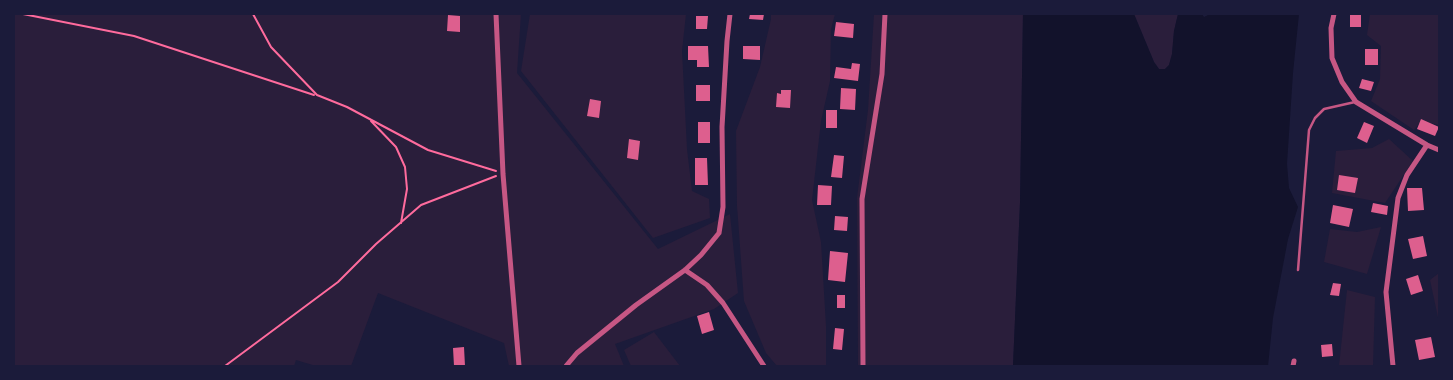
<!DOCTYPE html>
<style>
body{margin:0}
#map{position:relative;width:1453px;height:380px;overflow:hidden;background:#1b1b3a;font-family:Helvetica,sans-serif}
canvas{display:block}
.frame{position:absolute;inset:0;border:15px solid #1b1b3a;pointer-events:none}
</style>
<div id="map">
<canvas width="1453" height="380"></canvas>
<div class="frame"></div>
</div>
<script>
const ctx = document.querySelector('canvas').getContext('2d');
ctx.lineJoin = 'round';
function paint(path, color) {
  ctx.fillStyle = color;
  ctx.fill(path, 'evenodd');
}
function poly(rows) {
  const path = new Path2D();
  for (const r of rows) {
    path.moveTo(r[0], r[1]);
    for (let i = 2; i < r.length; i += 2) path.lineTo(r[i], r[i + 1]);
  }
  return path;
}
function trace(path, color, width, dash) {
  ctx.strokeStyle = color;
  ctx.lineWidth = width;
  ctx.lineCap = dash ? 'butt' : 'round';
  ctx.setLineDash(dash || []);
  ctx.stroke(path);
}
paint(poly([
 [14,14,521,14,517,73,658,249,730,214,738,293,714,309,615,344,624,366,509,366,504,343,378,293,351,366,316,366,296,360,294,366,14,366],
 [530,14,686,14,682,51,687,149,692,191,709,199,710,218,653,238,521,71],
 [771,14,835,14,831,29,830,81,821,121,812,200,821,242,826,326,826,366,777,366,766,353,744,301,737,206,736,131,760,67,771,19],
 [874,14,1023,14,1020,203,1013,366,858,366,857,198,868,110],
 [1134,14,1178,14,1174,31,1172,54,1169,65,1165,69,1159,69,1154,62],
 [1370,14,1439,14,1439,125,1421,121,1414,130,1371,101,1380,79,1381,46,1367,35],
 [1389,139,1413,161,1385,203,1332,193,1336,151,1372,148],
 [1381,227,1367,274,1324,262,1330,229,1357,232],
 [1439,273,1439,322,1430,280],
 [1347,290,1375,297,1373,366,1339,366],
 [654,332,680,366,631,366,624,350]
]), '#2a1e3b');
paint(poly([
 [1023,14,1134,14,1154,62,1159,69,1165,69,1169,65,1172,54,1174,31,1178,14,1202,14,1204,17,1210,14,1299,14,1293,73,1287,164,1289,188,1298,207,1288,239,1273,318,1268,366,1013,366,1020,203]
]), '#12122b');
paint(poly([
 [750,14,764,14,763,20,749,19],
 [1350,14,1361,14,1361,27,1350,27],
 [448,15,460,16,460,32,447,31],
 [696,16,708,16,707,29,696,29],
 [836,22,854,24,853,38,834,36],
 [688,46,708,46,709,67,697,67,697,60,688,60],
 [743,46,760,46,760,60,743,59],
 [1365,49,1378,49,1378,65,1365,65],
 [852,63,860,64,858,81,834,78,836,67,851,69],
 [1362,79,1374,82,1371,91,1359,88],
 [696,85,710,85,710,101,696,101],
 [841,88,856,89,855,110,840,109],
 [781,90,791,90,790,108,776,107,777,93,781,94],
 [590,99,601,101,599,118,587,116],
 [826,110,837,110,837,128,826,128],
 [1421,119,1439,127,1435,136,1417,129],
 [698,122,710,122,710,143,698,143],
 [1364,122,1374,126,1367,143,1357,138],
 [629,139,640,141,638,160,627,158],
 [834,155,844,156,842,178,831,177],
 [695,158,707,158,708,185,695,185],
 [1339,175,1358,178,1355,193,1337,190],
 [818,185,832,186,831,205,817,205],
 [1407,188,1422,188,1424,210,1408,211],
 [1373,203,1388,206,1387,215,1371,212],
 [1333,205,1353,209,1349,227,1330,223],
 [835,216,848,217,847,231,834,230],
 [1423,236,1427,256,1413,259,1408,239],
 [830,251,848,253,845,282,828,280],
 [1418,275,1423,291,1411,295,1406,279],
 [1333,283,1341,284,1339,296,1330,295],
 [837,295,845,295,845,308,837,308],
 [709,312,714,330,702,334,697,316],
 [835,328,844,329,842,350,833,349],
 [1431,337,1435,357,1419,360,1415,340],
 [1332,344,1333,356,1322,357,1321,345],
 [464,347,465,366,454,366,453,348]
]), '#dd5f8e');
trace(poly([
 [23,14,134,36,314,95],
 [253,14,271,47,317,95,347,107,428,150,496,171],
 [371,121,396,147,405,167,407,189,401,223],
 [225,366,338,282,376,244,421,205,496,176]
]), '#ff6b9d', 2);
trace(poly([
 [1298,270,1309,130,1315,118,1324,109,1355,102]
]), '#c65784', 2.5);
trace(poly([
 [496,14,503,174,519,366],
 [1334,14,1331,28,1332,58,1342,82,1356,102,1427,145,1439,150],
 [685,270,707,285,723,303,764,366],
 [566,366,577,353,636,305,685,270,701,255,719,233,723,207,722,127,727,41,730,14],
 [863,366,862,199,882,74,885,14],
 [1293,366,1294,361],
 [1393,366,1386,292,1398,198,1407,175,1427,145]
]), '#c65784', 5);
</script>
